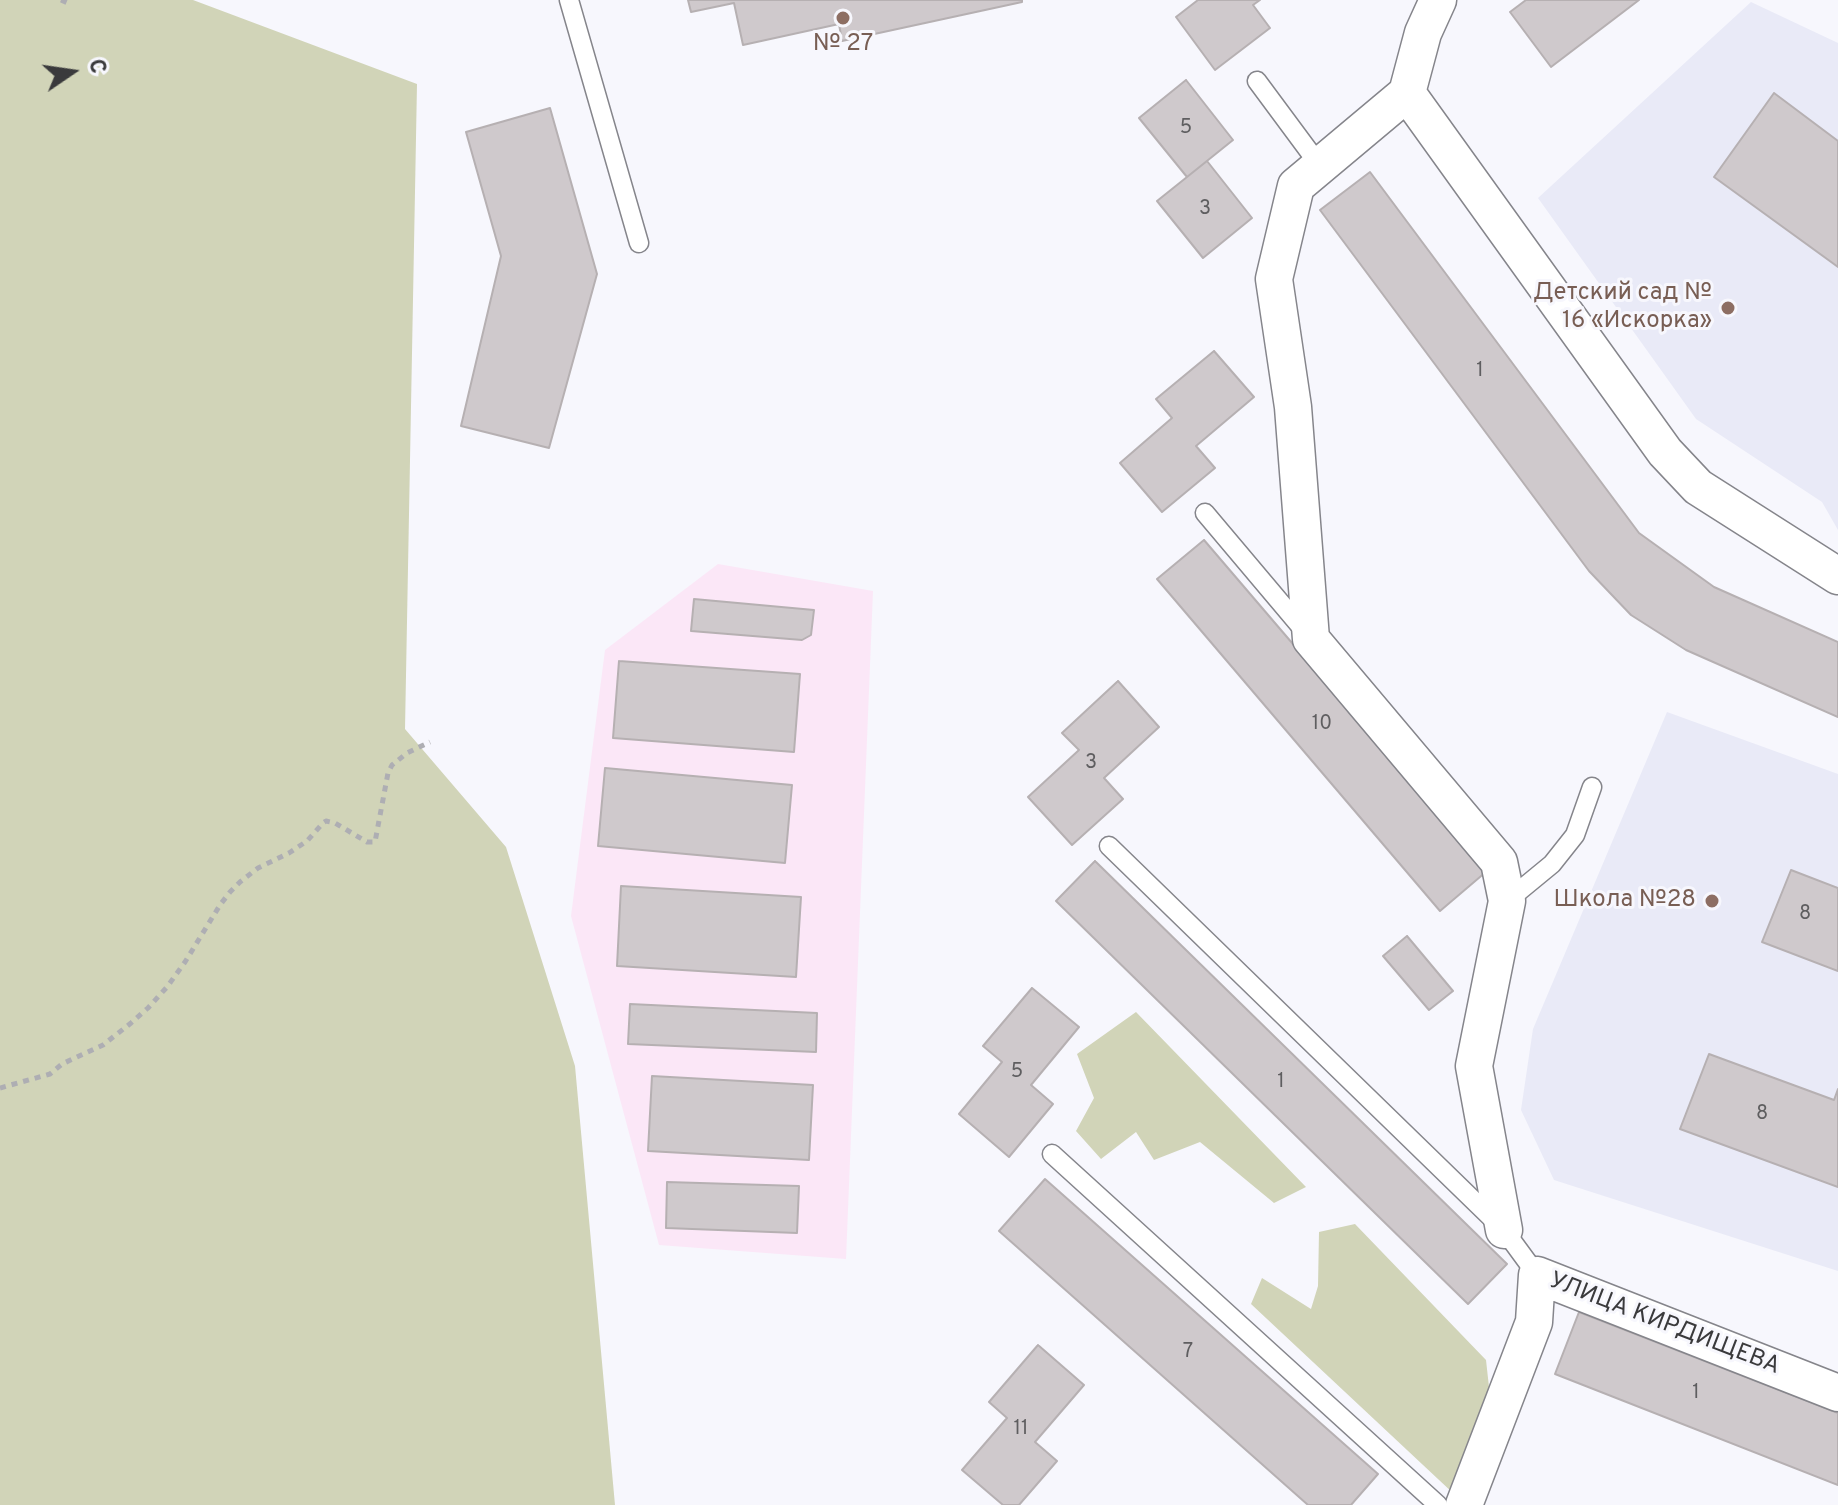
<!DOCTYPE html>
<meta charset="utf-8">
<style>
body{margin:0}
#map{position:relative;width:1838px;height:1505px;overflow:hidden;background:#f7f7fd;font-family:Overpass,sans-serif}
canvas{display:block}
.north{position:absolute;left:32px;top:32px;width:80px;height:80px;-webkit-text-stroke:6px #f7f7fd;paint-order:stroke;rotate:77deg;font-size:22px;font-weight:700;line-height:32px;text-align:center;color:#3a3a3c}
.north::after{content:'';display:block;margin:auto;width:28px;height:36px;background:#3a3a3c;clip-path:polygon(50% 0,100% 100%,50% 72%,0 100%)}
</style>
<div id="map">
<canvas width="1838" height="1505"></canvas>
<div class="north">С</div>
</div>
<script>
const ctx = document.querySelector('canvas').getContext('2d');
ctx.lineJoin = 'round';
function paint(path, color) {
  ctx.fillStyle = color;
  ctx.fill(path, 'evenodd');
}
function poly(rows) {
  const path = new Path2D();
  for (const r of rows) {
    path.moveTo(r[0], r[1]);
    for (let i = 2; i < r.length; i += 2) path.lineTo(r[i], r[i + 1]);
  }
  return path;
}
function trace(path, color, width, dash) {
  ctx.strokeStyle = color;
  ctx.lineWidth = width;
  ctx.lineCap = dash ? 'butt' : 'round';
  ctx.setLineDash(dash || []);
  ctx.stroke(path);
}
function label(font, color, halo, rows, align = 'center') {
  ctx.font = font + ' Overpass,sans-serif';
  ctx.lineWidth = 6;
  ctx.setLineDash([]);
  ctx.textBaseline = 'middle';
  ctx.strokeStyle = halo;
  ctx.fillStyle = color;
  for (const [text, x, y, turn = 0] of rows) {
    ctx.save();
    ctx.translate(x, y);
    ctx.rotate((+turn || 0) * Math.PI / 180);
    ctx.textAlign = isNaN(turn) ? turn : align;
    if (halo) ctx.strokeText(text, 0, 0);
    ctx.fillText(text, 0, 0);
    ctx.restore();
  }
}
paint(poly([
 [1751,2,1838,43,1838,530,1822,502,1696,419,1538,198],
 [1667,712,1838,774,1838,1271,1554,1180,1521,1110,1533,1029]
]), '#e9eaf7');
paint(poly([
 [718,564,873,591,846,1259,659,1245,571,916,605,650]
]), '#fbe7f7');
paint(poly([
 [0,0,193,0,417,84,405,729,506,847,575,1066,615,1505,0,1505],
 [1136,1012,1306,1187,1274,1203,1200,1142,1154,1160,1136,1132,1101,1159,1076,1131,1094,1098,1077,1054],
 [1355,1224,1486,1360,1490,1396,1454,1494,1251,1304,1262,1278,1311,1309,1318,1286,1319,1232]
]), '#d1d4b8');
const building = poly([
 [688,0,1022,0,1022,2,842,41,839,24,743,45,734,3,691,12,688,0],
 [1198,0,1260,0,1253,5,1270,28,1215,70,1176,17,1198,0],
 [1526,0,1639,0,1551,67,1510,12,1526,0],
 [1186,80,1233,140,1187,177,1139,118,1186,80],
 [1774,93,1838,141,1838,267,1714,177,1774,93],
 [550,108,597,274,549,448,461,426,501,256,466,132,550,108],
 [1207,161,1252,218,1203,258,1157,201,1207,161],
 [1370,172,1639,533,1714,587,1838,642,1838,717,1686,650,1631,615,1589,571,1320,210,1370,172],
 [1214,351,1254,397,1196,446,1215,468,1162,512,1120,463,1172,418,1156,399,1214,351],
 [1204,540,1487,871,1440,911,1157,579,1204,540],
 [694,599,814,610,811,635,802,640,691,631,694,599],
 [619,661,800,674,794,752,613,738,619,661],
 [1118,681,1159,727,1104,778,1123,799,1072,845,1028,797,1079,750,1062,733,1118,681],
 [605,768,792,785,785,863,598,846,605,768],
 [1095,861,1507,1264,1468,1304,1056,901,1095,861],
 [1791,870,1838,888,1838,971,1762,942,1791,870],
 [621,886,801,897,796,977,617,966,621,886],
 [1407,936,1453,991,1429,1010,1383,956,1407,936],
 [1032,988,1079,1027,1031,1085,1053,1104,1009,1157,959,1114,1002,1062,983,1046,1032,988],
 [630,1004,817,1013,816,1052,628,1044,630,1004],
 [1709,1054,1834,1100,1838,1089,1838,1187,1680,1129,1709,1054],
 [652,1076,813,1085,809,1160,648,1151,652,1076],
 [1045,1179,1378,1474,1351,1505,1308,1505,999,1231,1045,1179],
 [667,1182,799,1186,797,1233,666,1228,667,1182],
 [1579,1312,1838,1413,1838,1485,1555,1374,1579,1312],
 [1038,1345,1084,1385,1035,1442,1057,1461,1019,1505,1003,1505,962,1470,1007,1418,989,1402,1038,1345]
]);
paint(building, '#cfc9cc');
trace(building, '#b6b0b2', 2);
const lane = poly([
 [569,0,639,243],
 [1257,81,1320,166],
 [1205,513,1307,634],
 [1109,846,1504,1230,1537,1275],
 [1507,901,1552,864,1575,835,1592,787],
 [1052,1154,1438,1505]
]);
const street = poly([
 [1438,0,1423,33,1407,93,1665,452,1698,487,1838,576],
 [1407,93,1296,186,1274,279,1293,407,1311,639,1499,862,1507,901,1474,1066,1504,1230],
 [1464,1505,1534,1322,1537,1275,1838,1393]
]);
trace(lane, '#85858b', 21);
trace(street, '#85858b', 39);
trace(poly([
 [61,0,68,3],
 [0,1088,50,1074,62,1064,103,1045,131,1023,148,1008,167,987,185,962,220,905,230,892,240,882,258,868,289,853,307,841,323,823,326,821,335,823,367,842,375,842,388,773,392,765,407,753,430,742]
]), '#aeaeb3', 5, [6, 6]);
trace(lane, '#fff', 18);
trace(street, '#fff', 36);
for (const [x, y, r, color] of [
 [843,18,8,"#8d6e63"],
 [1728,308,8,"#8d6e63"],
 [1712,901,8,"#8d6e63"]
]) {
  const dot = new Path2D();
  dot.arc(x, y, r, 0, 2 * Math.PI);
  ctx.fillStyle = color;
  ctx.fill(dot);
  trace(dot, '#f7f7fd', 3);
}
label('20px', '#5f5e60', null, [
 ["5",1186,129],
 ["3",1205,210],
 ["1",1480,372],
 ["10",1322,725],
 ["3",1091,764],
 ["8",1805,915],
 ["5",1017,1073],
 ["1",1281,1083],
 ["8",1762,1115],
 ["7",1188,1353],
 ["1",1696,1394],
 ["11",1021,1430]
]);
label('24px', '#785e54', '#f7f7fd', [
 ["№ 27",843,45,"center"],
 ["Детский сад №",1712,294],
 ["16 «Искорка»",1712,322],
 ["Школа №28",1696,901]
], 'right');
label('24px', '#3a3a3c', '#f7f7fd', [
 ["УЛИЦА КИРДИЩЕВА",1664,1325,21]
]);
</script>
